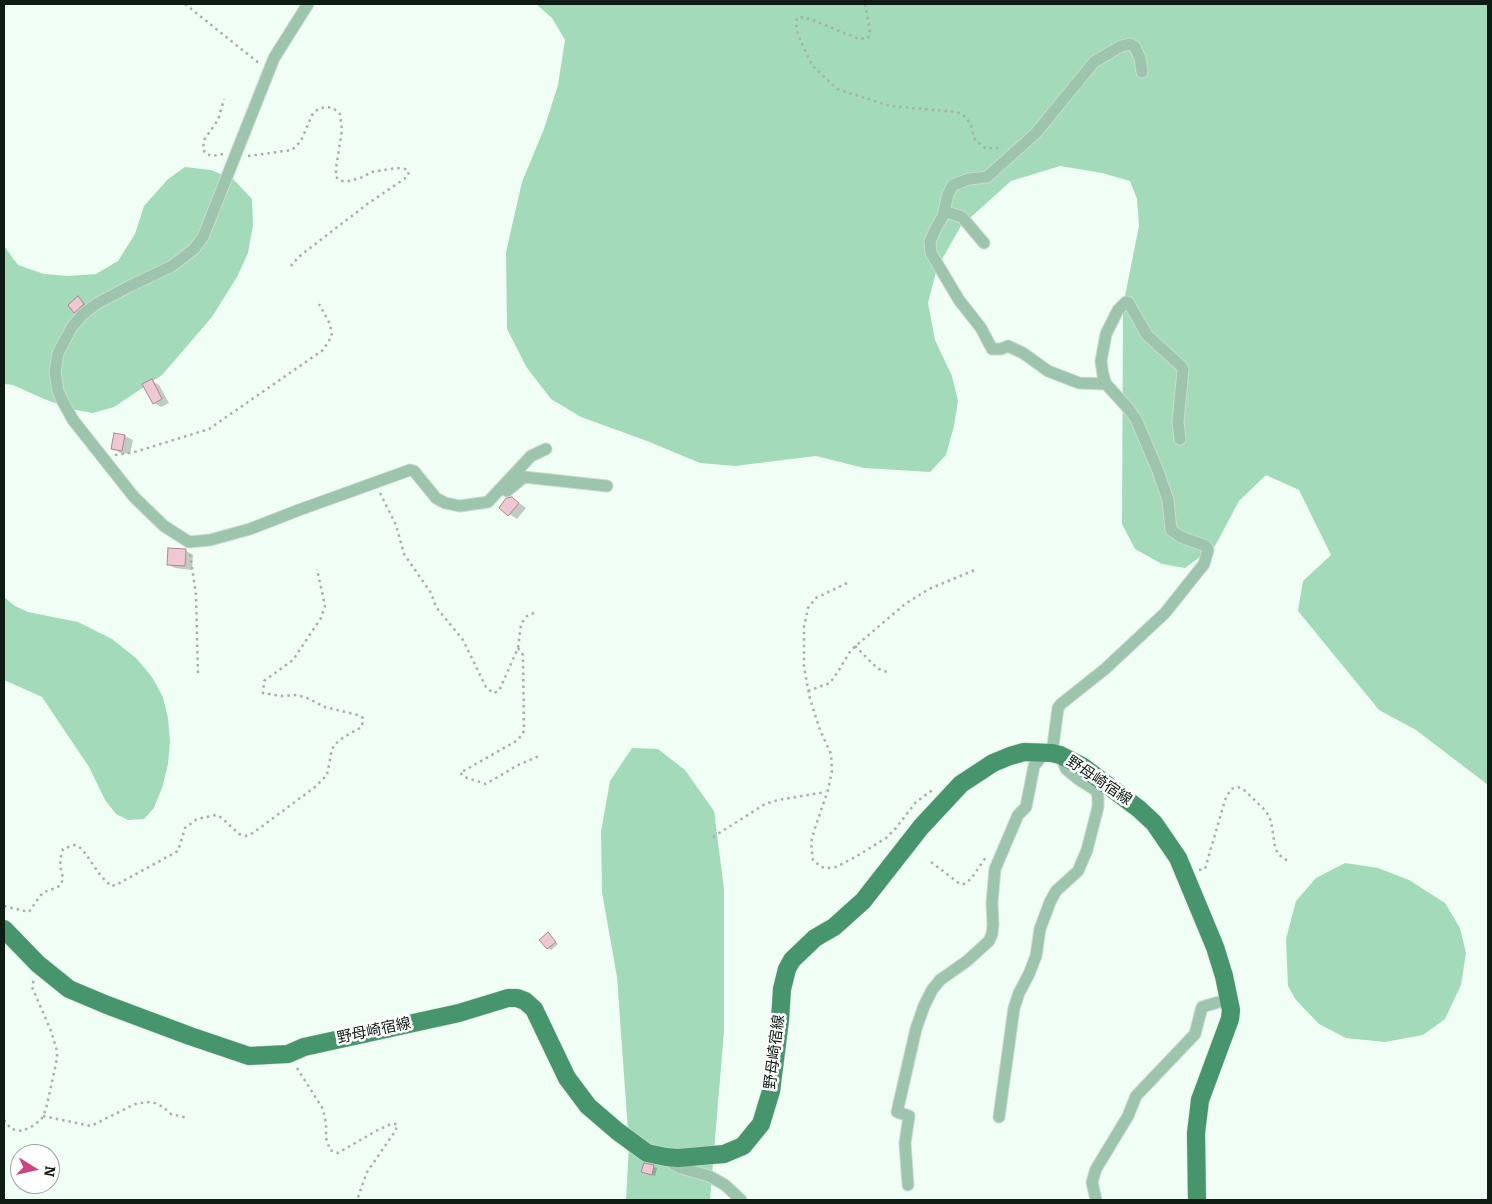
<!DOCTYPE html>
<meta charset="utf-8">
<style>
body{margin:0}
#map{position:relative;width:1492px;height:1204px;overflow:hidden;background:#f0fef5;font-family:Bitter,serif}
canvas{display:block}
.frame{position:absolute;inset:0;border:5px solid #0e1c14;pointer-events:none}
.north{position:absolute;left:10px;top:1144px;width:50px;height:50px;box-sizing:border-box;background:#fff;border:1px solid #9fa4a1;border-radius:50%;rotate:99deg;font-size:14px;font-weight:700;line-height:20px;text-align:center;color:#0e1c14}
.north::after{content:'';display:block;margin:auto;width:18px;height:22px;background:#cd4480;clip-path:polygon(50% 0,100% 100%,50% 72%,0 100%)}
</style>
<div id="map">
<canvas width="1492" height="1204"></canvas>
<div class="frame"></div>
<div class="north">N</div>
</div>
<script>
const ctx = document.querySelector('canvas').getContext('2d');
ctx.lineJoin = 'round';
function paint(path, color) {
  ctx.fillStyle = color;
  ctx.fill(path, 'evenodd');
}
function poly(rows) {
  const path = new Path2D();
  for (const r of rows) {
    path.moveTo(r[0], r[1]);
    for (let i = 2; i < r.length; i += 2) path.lineTo(r[i], r[i + 1]);
  }
  return path;
}
function trace(path, color, width, dash) {
  ctx.strokeStyle = color;
  ctx.lineWidth = width;
  ctx.lineCap = dash ? 'butt' : 'round';
  ctx.setLineDash(dash || []);
  ctx.stroke(path);
}
function label(font, color, halo, rows, align = 'center') {
  ctx.font = font + ' Bitter,"Noto Sans JP",serif';
  ctx.lineWidth = 5;
  ctx.setLineDash([]);
  ctx.textBaseline = 'middle';
  ctx.strokeStyle = halo;
  ctx.fillStyle = color;
  for (const [text, x, y, turn = 0] of rows) {
    ctx.save();
    ctx.translate(x, y);
    ctx.rotate((+turn || 0) * Math.PI / 180);
    ctx.textAlign = isNaN(turn) ? turn : align;
    if (halo) ctx.strokeText(text, 0, 0);
    ctx.fillText(text, 0, 0);
    ctx.restore();
  }
}
paint(poly([
 [536,4,1488,4,1488,785,1416,730,1379,710,1298,611,1303,581,1331,555,1299,490,1266,475,1239,501,1215,546,1185,568,1162,564,1135,549,1122,524,1123,306,1139,226,1137,199,1130,181,1102,173,1060,166,1011,181,961,226,937,268,928,303,935,340,952,376,958,401,954,426,946,455,930,472,864,468,816,456,735,466,700,463,647,441,581,417,551,399,527,368,507,329,506,252,522,182,544,129,558,85,565,40,552,18],
 [185,167,211,170,233,179,252,199,253,225,248,253,237,277,212,317,162,375,114,407,93,413,71,409,44,399,13,385,4,384,4,246,18,265,44,274,68,276,96,274,118,261,135,234,144,206,168,179],
 [4,597,15,606,28,612,78,622,112,639,136,658,152,677,163,697,168,718,170,741,168,764,163,785,154,808,144,819,128,820,116,814,105,800,89,767,42,697,4,680],
 [632,748,658,749,685,770,714,811,724,889,724,1031,710,1200,626,1200,629,1145,617,977,602,892,601,832,610,781],
 [1345,863,1378,868,1409,880,1445,903,1460,928,1466,953,1461,985,1445,1019,1423,1035,1385,1042,1346,1038,1319,1024,1296,1000,1288,986,1286,939,1296,901,1316,878]
]), '#a2daba');
paint(poly([
 [78,297,87,306,78,314,75,312],
 [152,381,159,385,169,403,161,407,154,403],
 [115,434,125,436,133,440,130,454,120,453,113,448],
 [512,498,526,508,517,519,500,508],
 [186,551,193,555,192,570,175,568,168,564],
 [548,934,558,944,551,950,547,948],
 [645,1165,657,1168,655,1176,646,1173]
]), '#0003');
const building = poly([
 [78,296,84,304,74,313,68,305,78,296],
 [152,379,162,399,153,404,142,384,152,379],
 [114,433,125,435,122,451,111,449,114,433],
 [512,497,519,503,508,516,499,508,506,498,512,497],
 [168,548,186,549,185,566,167,565,168,548],
 [548,932,556,942,547,949,539,940,548,932],
 [644,1163,654,1165,652,1175,641,1172,644,1163]
]);
paint(building, '#efc8d4');
trace(building, '#ad8894', 1);
const minor = poly([
 [308,4,274,58,203,237,194,249,172,266,130,286,96,304,82,315,72,327,58,353,55,372,58,391,62,400,73,420,134,497,164,526,189,542,210,540,250,529,299,510,410,470,414,471,436,498,445,503,460,506,488,502,531,456,546,449],
 [944,211,962,217,984,243],
 [1106,384,1079,383,1048,371,1023,353,1008,346,1001,349,992,349,981,328,959,300,931,253,930,241,936,228,943,216,948,194,953,185,969,179,987,177,1036,133,1094,62,1121,46,1130,44,1135,47,1140,58,1142,72],
 [507,491,524,477,607,486],
 [1052,753,1058,708,1061,704,1105,669,1165,613,1204,564,1208,550,1206,546,1181,537,1171,530,1168,500,1158,471,1136,419,1127,407,1106,384,1103,375,1101,361,1106,334,1118,310,1126,302,1128,302,1147,335,1181,366,1183,369,1178,422,1180,439],
 [999,1117,1014,1008,1019,993,1029,974,1036,956,1040,929,1050,902,1056,891,1078,871,1087,850,1098,807,1098,798,1097,791,1078,779,1066,769,1060,755],
 [668,1158,673,1164,681,1168,709,1176,725,1185,741,1200],
 [908,1185,905,1143,909,1116,897,1112,916,1029,924,1006,932,990,940,980,967,961,989,941,992,934,993,925,992,903,995,869,1018,815,1026,807,1034,766,1045,752],
 [1096,1200,1092,1182,1096,1169,1128,1116,1136,1096,1195,1034,1202,1007,1229,999]
]);
const primary = poly([
 [4,929,38,964,69,989,107,1005,190,1036,249,1056,288,1054,304,1047,459,1013,508,998,517,998,525,1001,534,1009,567,1078,588,1106,617,1131,647,1153,666,1157,678,1158,724,1154,743,1146,761,1124,771,1091,780,1020,782,989,787,969,792,960,815,938,834,927,863,901,921,827,961,784,993,763,1010,756,1024,752,1052,753,1060,755,1082,766,1139,809,1154,823,1178,858,1215,947,1224,976,1231,1010,1230,1019,1200,1100,1196,1133,1197,1200]
]);
trace(minor, '#ccdad1', 13);
trace(primary, '#ccdad1', 19);
trace(poly([
 [185,4,260,64],
 [865,4,870,30,868,38,859,39,810,19,801,17,797,18,796,24,798,35,812,65,837,89,890,106,957,112,966,117,971,125,975,140,985,148,999,148],
 [223,154,212,156,205,153,203,149,204,140,218,120,224,99],
 [248,156,292,150,301,141,312,115,318,109,326,107,333,108,340,114,342,130,336,168,336,177,341,181,350,181,363,177,371,172,397,168,405,169,409,172,407,177,366,205,301,255,292,264,291,270],
 [115,455,135,452,209,429,323,350,332,336,330,324,319,304],
 [380,493,396,525,404,554,431,593,436,607,463,640,486,687,493,693,499,691,518,648,521,624,527,616,536,612],
 [190,554,196,595,198,677],
 [847,583,816,598,808,608,804,627,804,667,810,699,820,730,831,754,832,771,828,790,814,831,811,843,813,860,821,867,828,868,836,867,857,856,886,838,896,828,916,802,935,788],
 [855,646,873,664,879,669,890,673],
 [518,648,523,655,524,731,518,740,460,773,467,778,486,784,518,765,539,756],
 [808,691,830,683,839,670,851,650,905,604,929,589,977,569],
 [713,837,765,804,778,800,826,792],
 [931,862,960,884,964,884,971,879,986,857],
 [1199,870,1205,869,1225,800,1231,789,1238,787,1244,790,1266,811,1271,821,1275,847,1278,854,1289,862],
 [4,906,29,912,40,896,44,892,56,888,61,885,63,878,60,866,61,856,63,849,71,846,75,845,82,849,101,876,111,886,116,885,178,851,185,828,197,819,216,815,222,818,239,834,246,836,253,833,315,787,327,775,331,754,334,745,344,737,360,728,362,726,363,718,358,715,325,707,307,698,297,695,281,696,263,693,264,681,293,660,321,618,325,606,317,569],
 [297,1068,323,1109,326,1124,326,1138,330,1150,338,1153,376,1131,391,1124,397,1124,396,1130,367,1172,357,1200],
 [43,1116,91,1126,135,1104,147,1102,155,1103,163,1107,171,1114,188,1118],
 [4,1120,11,1129,22,1131,31,1127,41,1120,46,1109,57,1059,57,1051,51,1031,32,987,34,979]
]), '#a4b2aa', 2.5, [2.5, 4]);
trace(minor, '#9dc4ad', 11);
trace(primary, '#46956d', 18);
label('15px', '#0e1c14', '#fff', [
 ["野母崎宿線",1099,781,34],
 ["野母崎宿線",374,1031,-12],
 ["野母崎宿線",775,1052,-83]
]);
</script>
